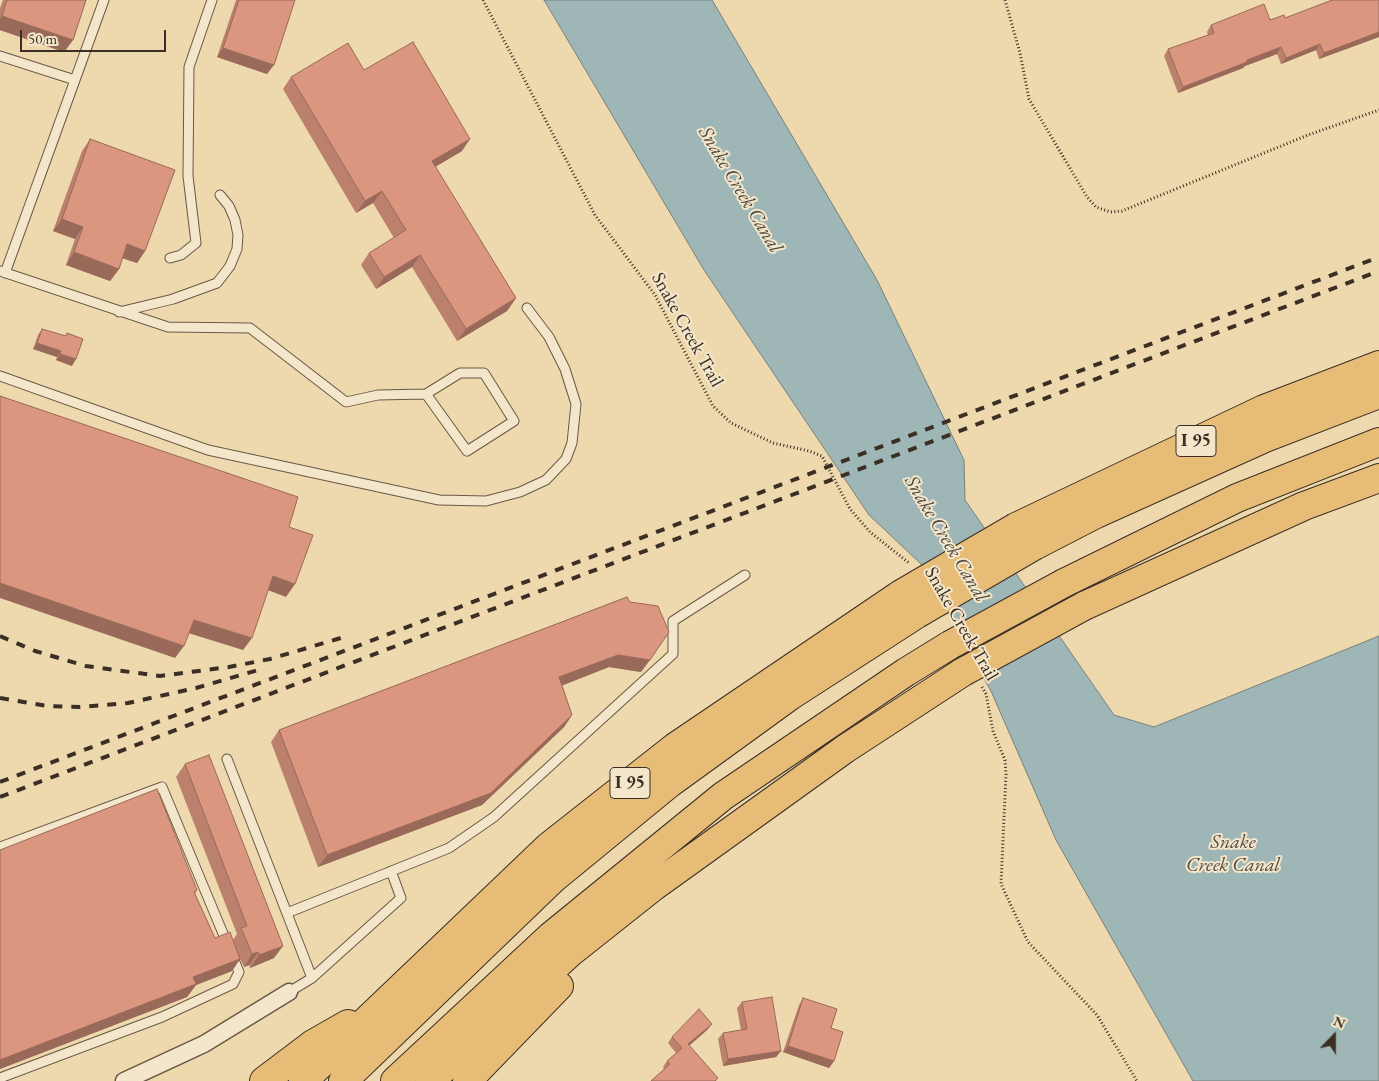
<!DOCTYPE html>
<style>
body{margin:0}
#map{position:relative;width:1379px;height:1081px;overflow:hidden;background:#eed8ad;font-family:"EB Garamond",serif}
canvas{display:block}
.north{position:absolute;left:1309px;top:1011px;width:50px;height:50px;-webkit-text-stroke:4px #f4e6ca;paint-order:stroke;rotate:22deg;font-size:14px;font-weight:700;line-height:20px;text-align:center;color:#3b2f25}
.north::after{content:'';display:block;margin:auto;width:18px;height:22px;background:#3b2f25;clip-path:polygon(50% 0,100% 100%,50% 72%,0 100%)}
.scale{position:absolute;left:20px;top:30px;width:146px;height:22px;box-sizing:border-box;border:2px solid #3b2f25;border-top:0;padding-left:6px;font-size:15px;line-height:18px;white-space:nowrap;color:#3b2f25;-webkit-text-stroke:4px #f4e6ca;paint-order:stroke}
</style>
<div id="map">
<canvas width="1379" height="1081"></canvas>
<div class="north">N</div>
<div class="scale">50 m</div>
</div>
<script>
const ctx = document.querySelector('canvas').getContext('2d');
ctx.lineJoin = 'round';
function paint(path, color) {
  ctx.fillStyle = color;
  ctx.fill(path, 'evenodd');
}
function poly(rows) {
  const path = new Path2D();
  for (const r of rows) {
    path.moveTo(r[0], r[1]);
    for (let i = 2; i < r.length; i += 2) path.lineTo(r[i], r[i + 1]);
  }
  return path;
}
function trace(path, color, width, dash) {
  ctx.strokeStyle = color;
  ctx.lineWidth = width;
  ctx.lineCap = dash ? 'butt' : 'round';
  ctx.setLineDash(dash || []);
  ctx.stroke(path);
}
function label(font, color, halo, rows, align = 'center') {
  ctx.font = font + ' "EB Garamond",serif';
  ctx.lineWidth = 4;
  ctx.setLineDash([]);
  ctx.textBaseline = 'middle';
  ctx.strokeStyle = halo;
  ctx.fillStyle = color;
  for (const [text, x, y, turn = 0] of rows) {
    ctx.save();
    ctx.translate(x, y);
    ctx.rotate((+turn || 0) * Math.PI / 180);
    ctx.textAlign = isNaN(turn) ? turn : align;
    if (halo) ctx.strokeText(text, 0, 0);
    ctx.fillText(text, 0, 0);
    ctx.restore();
  }
}
const water = poly([
 [544,0,712,0,877,280,964,460,965,500,1114,715,1154,727,1379,636,1379,1081,1193,1081,1056,840,991,691,921,564,869,515,704,270,544,0]
]);
paint(water, '#9fb6b6');
trace(water, '#77807c', 1);
const service = poly([
 [0,56,75,80],
 [170,258,181,255,196,243,188,176,189,67,212,0],
 [0,271,168,327,250,328,346,402,378,395,426,394,460,373,484,373,514,421,467,451,426,394],
 [5,273,104,0],
 [119,312,173,299,217,283,230,266,237,249,238,235,235,220,229,206,220,195],
 [0,376,208,450,439,500,486,501,520,492,546,480,566,459,572,443,576,404,565,369,549,337,527,308],
 [227,759,312,978,289,992],
 [0,847,162,787,239,972,233,984,162,1017,0,1078],
 [287,913,449,848,494,817,673,654,673,621,745,575],
 [312,978,401,898,391,871]
]);
const minor = poly([
 [124,1081,204,1044,289,992]
]);
const motorway = poly([
 [1016,527,1264,409,1379,365],
 [1034,546,1096,514,1265,438,1379,394],
 [1064,583,1237,498,1379,442],
 [1084,606,1304,506,1379,478],
 [264,1081,313,1044,348,1024],
 [303,1081,548,847,675,747,901,594],
 [343,1081,553,879,670,783,790,696,917,614],
 [395,1081,551,936,723,796,906,672,950,645],
 [430,1081,571,952,653,887,845,749,963,672],
 [467,1081,559,986]
]);
trace(service, '#685947', 11);
trace(minor, '#685947', 19);
trace(motorway, '#3b2f25', 30);
trace(poly([
 [483,0,595,215,655,295,713,406,731,423,773,443,809,451,822,456,850,509,870,532,909,563],
 [1005,0,1020,53,1029,99,1087,197,1096,207,1110,212,1122,211,1308,135,1379,110],
 [982,687,986,694,993,731,1005,760,1006,774,1001,884,1028,942,1097,1015,1137,1081]
]), '#3b2f25', 3, [1, 2.5]);
trace(service, '#f4e6ca', 9);
trace(minor, '#f4e6ca', 16);
trace(motorway, '#e7bc76', 28);
trace(poly([
 [0,636,35,651,86,666,160,676,229,667,270,659,344,637],
 [0,698,47,706,80,707,128,703,196,688,258,670],
 [0,782,1379,257],
 [0,797,1379,271]
]), '#3b2f25', 4, [9, 9]);
const motorwayBridge = poly([
 [901,594,1016,527],
 [917,614,1034,546],
 [950,645,1064,583],
 [963,672,1084,606]
]);
trace(motorwayBridge, '#3b2f25', 30, []);
trace(motorwayBridge, '#e7bc76', 28);
paint(poly([
 [3,0,86,0,73,40,64,52,0,30,0,8],
 [236,0,295,0,267,74,217,57],
 [1379,0,1379,37,1319,59,1316,50,1281,64,1277,54,1245,66,1243,68,1178,93,1164,56,1168,49,1208,35,1207,32,1211,25,1285,18],
 [364,70,462,151,435,167,516,298,507,311,457,341,412,267,376,289,361,265,369,253,394,238,373,203,356,213,283,89,291,77],
 [90,139,145,251,137,263,122,258,119,269,110,281,66,265,75,239,53,231,82,151],
 [42,329,65,336,67,333,72,366,56,360,57,357,33,349,38,335],
 [627,597,641,672,609,667,562,685,572,715,564,727,482,805,318,867,271,742,279,730],
 [185,764,274,958,250,968,249,965,244,967,240,959,232,971,196,985,187,997,0,1069,197,890,195,894,215,938,233,940,237,934,176,777],
 [803,998,831,1028,834,1061,829,1068,783,1052,799,1005],
 [742,1002,781,1051,776,1057,723,1066,718,1039,723,1033,741,1030,737,1008],
 [712,1024,707,1030,689,1046,718,1078,716,1081,651,1081,664,1069,663,1067,667,1061,676,1053,668,1043,672,1037]
]), '#bc816d');
paint(poly([
 [2,16,73,40,64,52,0,30,0,19],
 [1379,32,1379,37,1319,59,1324,53],
 [1320,44,1316,50,1281,64,1286,58],
 [1281,47,1277,54,1245,66,1243,68,1178,93,1183,87,1247,60],
 [223,48,274,65,267,74,217,57],
 [470,139,462,151,423,174,432,161],
 [382,191,373,203,356,213,365,201],
 [62,219,83,227,75,239,53,231],
 [127,244,145,251,137,263,119,257],
 [74,252,119,269,110,281,66,265],
 [420,255,412,267,376,289,384,277],
 [516,298,507,311,457,341,466,329],
 [37,343,61,351,57,357,33,349],
 [60,354,76,359,72,366,56,360],
 [273,576,295,584,286,597,265,589],
 [0,583,184,646,175,658,0,598],
 [194,620,252,638,243,650,185,632],
 [618,655,650,660,641,672,609,667,551,690,559,677],
 [572,715,564,727,482,805,318,867,327,855],
 [283,946,274,958,250,968,259,955],
 [258,952,249,965,244,967,252,954],
 [240,959,232,971,196,985,187,997,0,1069,0,1060,193,977],
 [712,1024,707,1030,684,1050,688,1044],
 [788,1046,834,1061,829,1068,783,1052],
 [781,1051,776,1057,723,1066,728,1059]
]), '#996959');
const building = poly([
 [7,0,86,0,73,40,2,16,7,0],
 [239,0,295,0,274,65,223,48,239,0],
 [1332,0,1379,0,1379,32,1324,53,1320,44,1286,58,1281,47,1247,60,1247,62,1183,87,1168,49,1214,33,1211,25,1264,4,1270,20,1284,15,1285,18,1332,0],
 [413,42,470,139,432,161,516,298,466,329,420,255,384,277,369,253,406,230,382,191,365,201,291,77,348,43,364,70,413,42],
 [90,139,175,170,145,251,127,244,119,269,74,252,83,227,62,219,90,139],
 [42,329,66,336,67,333,83,339,76,359,60,354,61,351,37,343,42,329],
 [0,396,298,497,289,527,313,535,295,584,273,576,252,638,194,620,184,646,0,583,0,396],
 [627,597,630,602,658,606,669,632,650,660,618,655,559,677,572,715,491,793,327,855,279,730,627,597],
 [209,755,283,946,259,955,258,952,252,954,241,928,247,926,185,764,209,755],
 [157,789,197,890,194,892,215,938,230,932,240,959,193,977,196,984,0,1060,0,850,157,789],
 [772,997,781,1051,728,1059,723,1033,747,1029,742,1002,772,997],
 [803,998,837,1009,831,1028,843,1032,834,1061,788,1046,803,998],
 [699,1009,712,1024,688,1044,718,1078,715,1081,651,1081,670,1064,667,1061,682,1048,672,1037,699,1009]
]);
paint(building, '#db967f');
trace(building, '#996959', 1);
for (const [x, y, w] of [
 [1196,441,40],
 [630,783,40]
]) {
  const box = new Path2D();
  box.roundRect(x - w / 2, y - 15.5, w, 31, 4);
  ctx.fillStyle = '#f4e6ca';
  ctx.fill(box);
  trace(box, '#3b2f25', 1);
}
label('bold 18px', '#3b2f25', null, [
 ["I 95",1196,441],
 ["I 95",630,783]
]);
label('19px', '#3b2f25', '#f4e6ca', [
 ["Snake Creek Trail",687,330,61],
 ["Snake Creek Trail",961,624,60]
]);
label('italic 20px', '#4f4a42', '#f4e6ca', [
 ["Snake Creek Canal",740,190,59],
 ["Snake Creek Canal",946,539,59],
 ["Snake",1233,843],
 ["Creek Canal",1233,866]
]);
</script>
